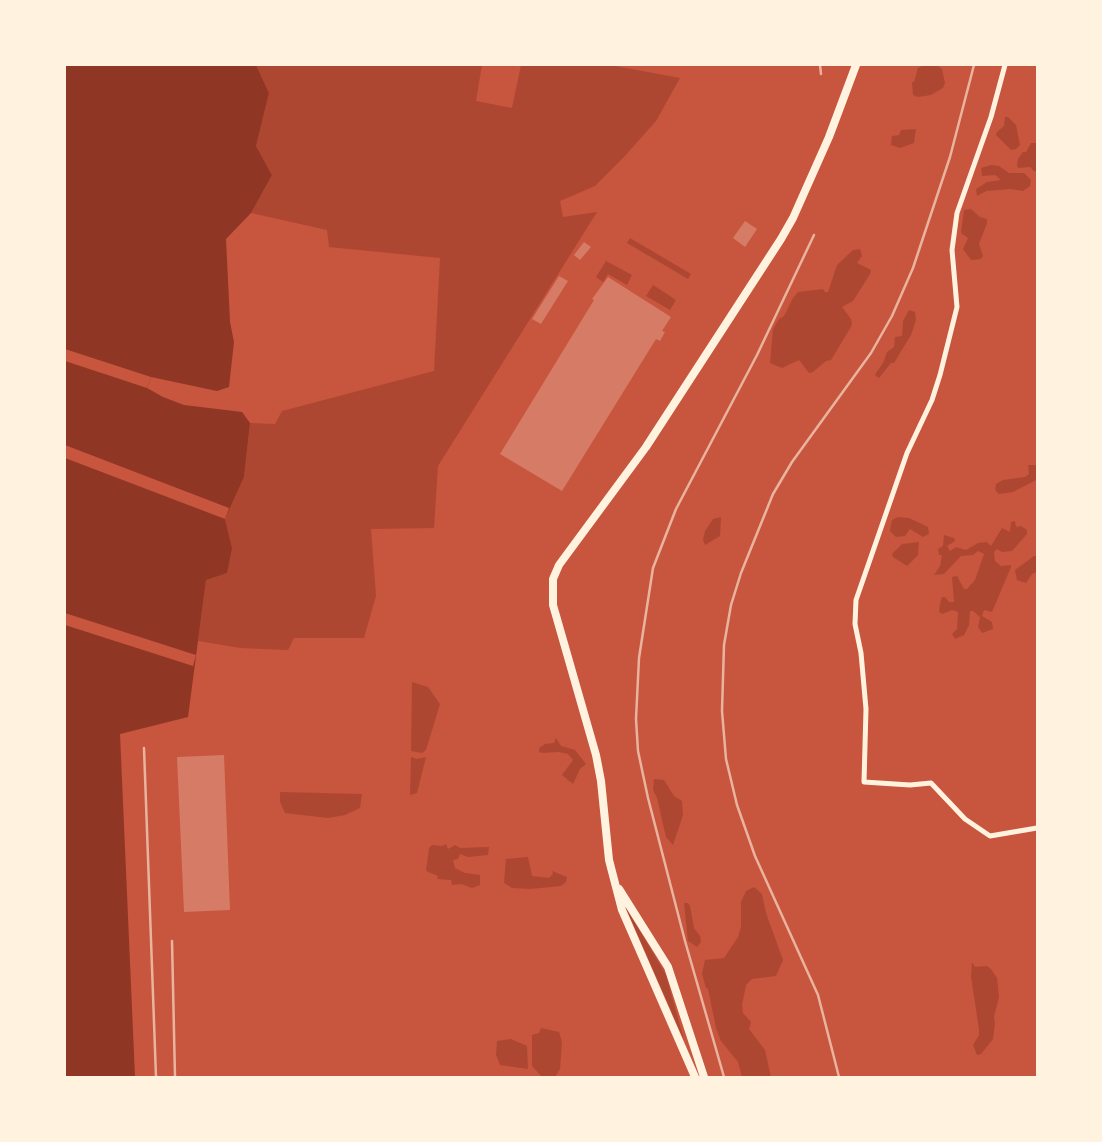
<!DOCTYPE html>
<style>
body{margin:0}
#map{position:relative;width:1102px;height:1142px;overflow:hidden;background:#c8553d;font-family:"Alegreya Sans",sans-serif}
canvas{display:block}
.frame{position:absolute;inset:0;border:66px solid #fff3e0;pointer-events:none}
</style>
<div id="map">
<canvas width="1102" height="1142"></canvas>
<div class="frame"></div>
</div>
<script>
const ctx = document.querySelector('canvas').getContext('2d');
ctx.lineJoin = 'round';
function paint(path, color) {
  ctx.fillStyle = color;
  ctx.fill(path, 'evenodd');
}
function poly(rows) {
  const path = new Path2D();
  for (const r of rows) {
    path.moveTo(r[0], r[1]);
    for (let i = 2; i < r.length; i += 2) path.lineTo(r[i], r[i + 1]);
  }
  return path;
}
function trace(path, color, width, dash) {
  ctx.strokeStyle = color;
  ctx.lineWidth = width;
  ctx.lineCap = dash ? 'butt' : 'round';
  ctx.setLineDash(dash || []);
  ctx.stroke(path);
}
paint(poly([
 [256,65,482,65,476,101,512,108,521,65,610,65,680,78,656,121,623,158,595,186,560,201,563,217,597,212,438,466,434,528,371,529,376,596,364,638,294,638,288,650,240,648,198,641,206,580,232,548,225,519,244,477,250,423,275,424,282,411,434,371,440,258,329,247,327,230,251,213,272,175,256,146,269,93],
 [924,65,937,65,942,69,945,83,943,88,931,95,918,97,913,95,912,82,914,82,918,68],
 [1005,117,1008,117,1016,125,1020,145,1016,149,1011,150,996,135,997,132,1004,126],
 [916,129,914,143,900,148,891,145,892,136,899,135,901,130],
 [1031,143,1037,143,1037,171,1034,171,1030,167,1018,168,1017,165,1018,159,1023,152,1026,152],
 [991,165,999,166,1009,173,1024,173,1031,180,1030,186,1023,191,1010,189,986,191,977,196,976,189,987,182,1001,180,995,175,982,176,981,168],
 [971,209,980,217,987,219,987,223,979,244,983,256,981,259,971,260,963,249,968,238,961,233,964,210],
 [630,238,691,274,688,279,627,243],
 [860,249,862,256,857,263,871,270,870,274,853,301,842,307,851,319,852,325,831,360,826,361,813,372,809,373,799,360,782,368,770,363,773,329,779,319,784,316,793,298,798,292,823,289,825,292,828,292,837,265,853,250],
 [606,261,632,275,627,285,608,274,603,282,596,277],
 [653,285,676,300,670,310,646,296],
 [909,310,915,312,916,320,911,335,894,363,891,363,879,378,875,375,876,373,883,363,887,352,894,347,895,337,902,336,903,321],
 [1028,465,1035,465,1037,467,1036,480,1013,492,999,494,995,490,996,484,1003,480,1025,477,1029,474],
 [721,517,720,536,705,545,703,540,705,531,713,519],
 [898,517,909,518,928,527,929,534,923,537,910,529,905,536,896,537,890,531,892,520],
 [1015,521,1016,527,1021,526,1027,530,1027,534,1012,551,1002,552,997,549,994,552,995,561,1001,566,1011,565,1011,567,992,612,984,610,982,616,992,622,993,629,982,633,978,627,980,617,973,611,970,611,969,625,964,635,955,639,952,634,957,629,958,612,952,610,942,614,939,612,940,604,942,597,945,597,949,602,954,602,952,577,957,576,964,589,967,589,975,580,984,554,978,551,973,555,961,556,944,574,934,575,940,566,942,555,939,555,938,549,943,546,944,535,954,538,955,541,947,546,950,551,956,547,966,550,978,543,987,542,991,546,1002,528,1010,532,1011,522],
 [919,542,918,555,907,566,893,557,892,554,902,544],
 [1034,556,1037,556,1037,572,1032,574,1026,583,1017,580,1015,570],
 [412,682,428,687,440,704,426,750,422,753,411,751],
 [556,738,561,746,575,750,586,764,580,769,573,784,562,775,573,760,568,754,559,752,543,753,539,752,539,748,545,744,554,743],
 [411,757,417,759,426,757,417,793,410,795],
 [654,779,664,780,674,796,682,801,683,815,673,845,666,837,657,798,653,790],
 [280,792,362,794,360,808,345,815,328,818,285,813,280,802],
 [446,844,448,849,455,845,460,848,489,847,488,855,468,857,460,854,458,859,453,860,455,868,465,873,480,875,480,885,472,888,461,884,452,885,451,880,437,879,438,876,426,871,429,848,432,845,442,846],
 [528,857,532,876,549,878,553,874,552,871,567,877,566,882,561,886,530,889,512,888,504,883,506,859],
 [754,887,762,894,766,913,783,960,776,976,752,979,746,985,742,1005,743,1013,751,1022,749,1029,765,1050,771,1077,742,1077,738,1062,721,1041,716,1028,708,989,706,988,702,974,705,960,724,958,738,937,741,927,741,902,746,891],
 [684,903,688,903,690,906,694,928,700,936,701,942,697,947,688,941],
 [625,906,666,975,684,1040],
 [972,962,975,967,987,966,991,969,997,978,999,997,994,1017,995,1023,993,1039,981,1054,977,1055,973,1045,979,1035,979,1029,971,977],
 [541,1028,559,1032,562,1042,560,1069,555,1077,542,1077,532,1066,532,1035,539,1033],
 [511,1039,527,1046,528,1069,500,1065,496,1055,497,1041]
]), '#ae4732');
paint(poly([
 [65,65,256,65,269,93,256,146,272,175,251,213,226,239,230,322,234,342,229,387,217,391,151,377,147,388,163,397,184,405,242,412,250,423,244,477,225,519,232,548,227,573,206,580,188,717,120,734,135,1077,65,1077]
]), '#8f3625');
paint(poly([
 [65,349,151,377,147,388,65,361],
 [65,445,229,508,225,519,65,458],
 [65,613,196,655,193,666,65,625]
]), '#c8553d');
paint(poly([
 [745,221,757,229,745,247,733,238],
 [584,242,591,247,580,260,574,255],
 [559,276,568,281,541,324,532,319],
 [608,277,671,317,662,331,665,332,660,341,656,339,562,491,500,454,594,300,592,299],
 [224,755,230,910,184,912,177,757]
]), '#d67c66');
trace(poly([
 [1005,65,991,117,957,213,952,250,957,307,940,375,932,400,907,453,856,600,855,624,861,653,866,709,864,782,910,785,931,783,965,819,990,836,1037,828]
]), '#fff3e0', 5);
trace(poly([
 [619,889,668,967,704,1077],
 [695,1077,622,910,609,860,601,781,596,755,553,605,553,579,559,565,646,447,781,239,793,218,829,137,856,65]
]), '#fff3e0', 8);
trace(poly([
 [820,65,821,74],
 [144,748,156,1077],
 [172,941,175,1077],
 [724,1077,685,941,648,798,638,751,636,719,639,658,653,568,676,509,757,355,814,235],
 [839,1077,818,995,755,856,737,805,726,759,722,711,724,645,731,605,741,573,773,494,792,462,871,353,892,316,913,268,950,157,974,65]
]), '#e9b49f', 2.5);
</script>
